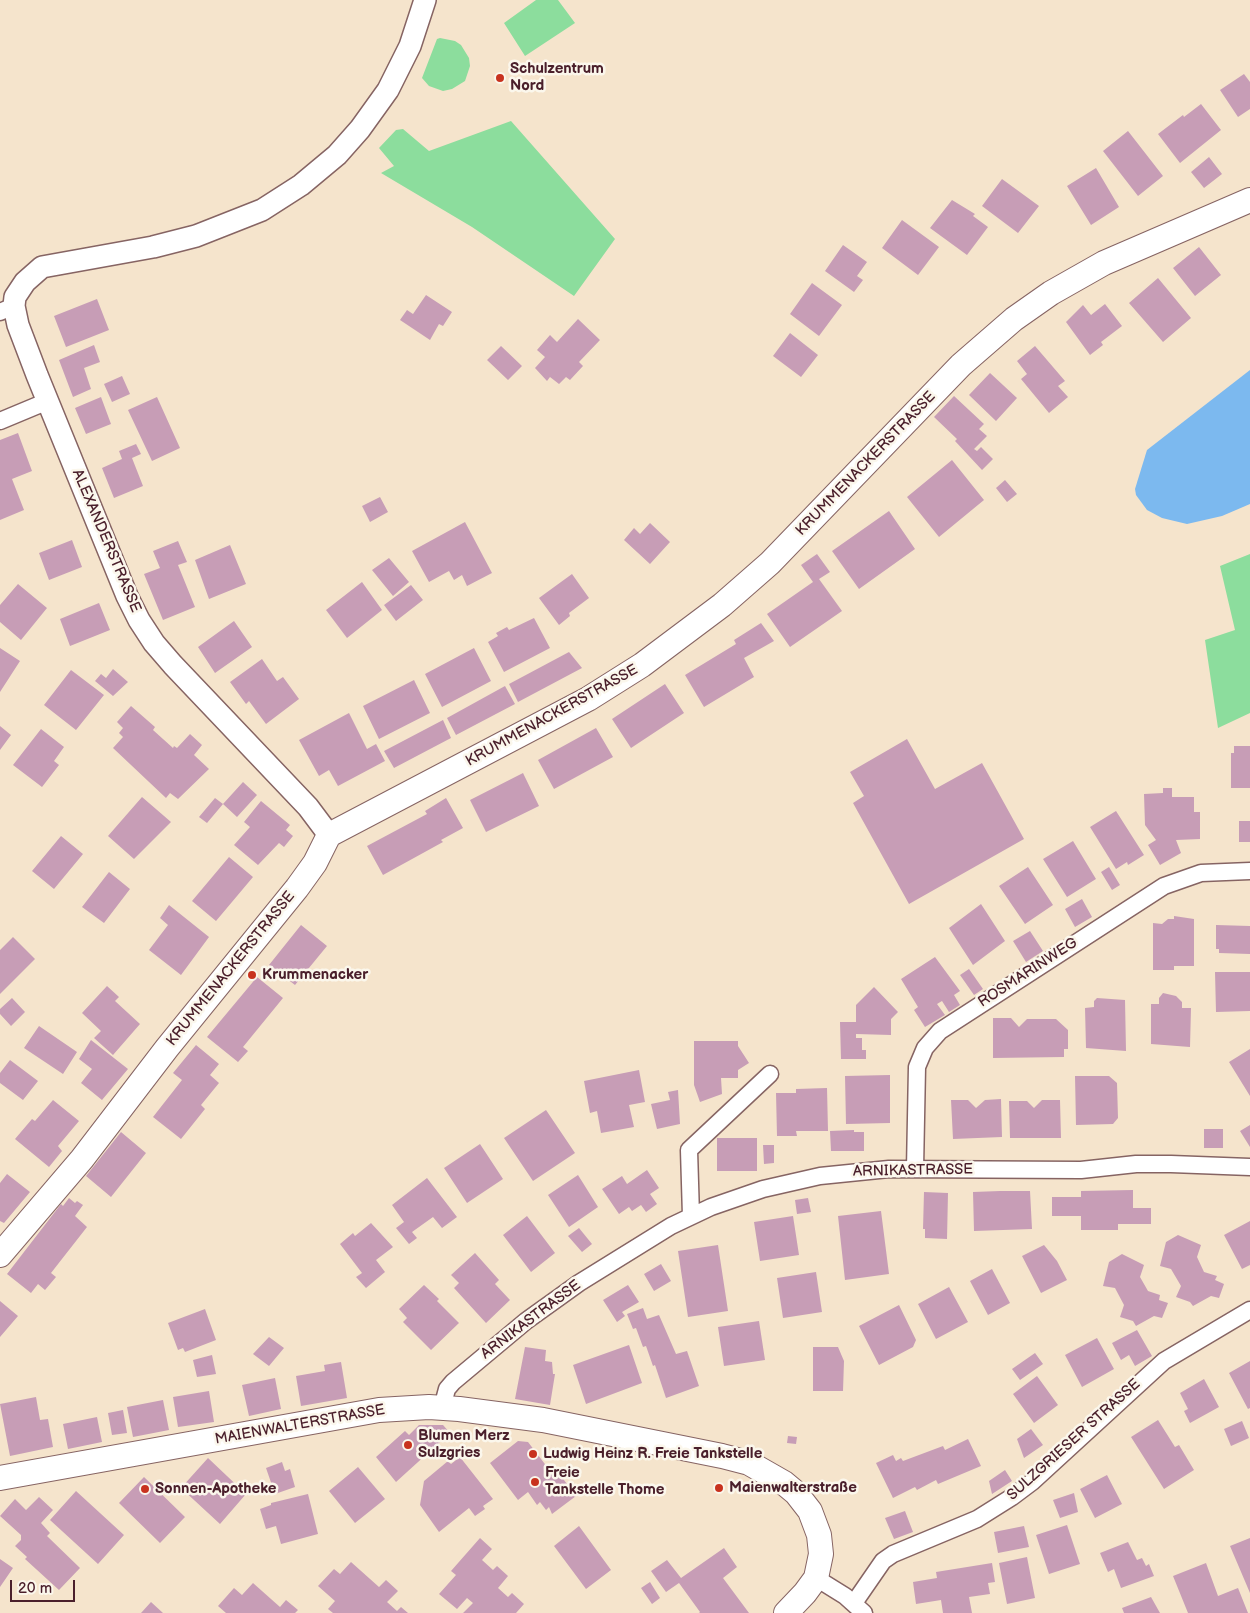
<!DOCTYPE html>
<meta charset="utf-8">
<style>
body{margin:0}
#map{position:relative;width:1250px;height:1613px;overflow:hidden;background:#f5e4cc;font-family:"Balsamiq Sans",sans-serif}
canvas{display:block}
.scale{position:absolute;left:10px;top:1580px;width:65px;height:22px;box-sizing:border-box;border:2px solid #4a1f2b;border-top:0;padding-left:6px;font-size:15px;line-height:18px;white-space:nowrap;color:#4a1f2b;-webkit-text-stroke:4px #fbf7ec;paint-order:stroke}
</style>
<div id="map">
<canvas width="1250" height="1613"></canvas>
<div class="scale">20 m</div>
</div>
<script>
const ctx = document.querySelector('canvas').getContext('2d');
ctx.lineJoin = 'round';
function paint(path, color) {
  ctx.fillStyle = color;
  ctx.fill(path, 'evenodd');
}
function poly(rows) {
  const path = new Path2D();
  for (const r of rows) {
    path.moveTo(r[0], r[1]);
    for (let i = 2; i < r.length; i += 2) path.lineTo(r[i], r[i + 1]);
  }
  return path;
}
function trace(path, color, width, dash) {
  ctx.strokeStyle = color;
  ctx.lineWidth = width;
  ctx.lineCap = dash ? 'butt' : 'round';
  ctx.setLineDash(dash || []);
  ctx.stroke(path);
}
function label(font, color, halo, rows, align = 'center') {
  ctx.font = font + ' "Balsamiq Sans",sans-serif';
  ctx.lineWidth = 5;
  ctx.setLineDash([]);
  ctx.textBaseline = 'middle';
  ctx.strokeStyle = halo;
  ctx.fillStyle = color;
  for (const [text, x, y, turn = 0] of rows) {
    ctx.save();
    ctx.translate(x, y);
    ctx.rotate((+turn || 0) * Math.PI / 180);
    ctx.textAlign = isNaN(turn) ? turn : align;
    if (halo) ctx.strokeText(text, 0, 0);
    ctx.fillText(text, 0, 0);
    ctx.restore();
  }
}
paint(poly([
 [536,0,558,0,575,23,525,56,504,23],
 [440,38,455,41,461,45,469,58,470,66,465,81,452,89,443,91,429,86,422,78,437,39],
 [511,121,615,239,574,296,472,227,381,173,394,166,379,148,396,130,403,129,429,151],
 [1250,554,1250,713,1218,728,1205,640,1235,630,1220,566]
]), '#8cdd9d');
paint(poly([
 [1250,370,1250,504,1222,516,1187,524,1162,518,1147,510,1136,495,1135,489,1147,450]
]), '#7cb9ef');
paint(poly([
 [1244,74,1250,82,1250,109,1238,117,1220,90],
 [1201,104,1221,130,1180,163,1158,134,1183,115,1184,117],
 [1128,131,1163,176,1138,196,1103,151],
 [1209,157,1222,174,1204,188,1191,172],
 [1096,168,1119,207,1091,225,1067,186],
 [1002,179,1039,206,1018,233,982,206],
 [952,200,975,214,973,216,988,227,967,255,930,228],
 [902,220,939,247,918,275,882,248],
 [843,245,867,262,857,276,863,280,854,292,825,271],
 [1199,247,1221,275,1195,296,1173,268],
 [1158,278,1191,318,1163,342,1129,303],
 [812,283,842,305,819,336,790,314],
 [426,295,452,312,443,326,439,324,430,340,400,320,407,310,413,314],
 [97,299,109,330,66,347,54,316],
 [1105,304,1122,326,1101,342,1103,345,1090,355,1066,322,1083,305,1091,315],
 [578,319,600,340,579,362,583,366,570,380,566,377,559,384,550,377,547,381,535,368,545,357,537,350,550,335,557,342],
 [790,333,818,355,801,377,773,356],
 [94,345,100,362,84,368,91,389,73,397,59,360],
 [501,346,522,366,508,380,487,360],
 [1035,346,1065,381,1058,386,1068,397,1049,413,1021,379,1027,374,1017,361],
 [990,373,1017,398,996,421,969,395],
 [122,376,130,394,112,402,104,384],
 [954,396,984,424,979,429,987,436,974,449,977,451,981,447,993,459,982,470,955,441,957,439,934,417],
 [101,397,111,424,86,434,75,408],
 [157,397,180,448,152,461,128,410],
 [18,433,32,471,12,479,24,510,0,520,0,440],
 [136,444,141,454,132,458,143,486,114,498,102,468,122,459,119,451],
 [952,460,984,500,939,537,907,497],
 [1005,480,1017,494,1007,502,996,488],
 [380,497,388,512,370,522,362,506],
 [889,511,915,549,859,589,832,551],
 [465,522,492,573,467,586,462,575,454,580,449,571,429,582,412,551],
 [650,523,670,542,650,564,624,540,634,528,640,534],
 [72,540,82,567,49,580,39,553],
 [178,541,187,562,178,565,195,607,163,620,144,574,160,568,153,551],
 [230,545,246,584,209,599,195,560],
 [817,554,830,572,819,579,842,611,790,647,767,614,813,582,801,565],
 [389,558,409,582,393,596,372,570],
 [572,574,589,598,569,613,570,616,559,625,539,598],
 [362,582,382,610,347,638,326,610],
 [18,584,47,608,21,640,0,622,0,605],
 [411,585,423,600,396,621,384,605],
 [99,603,110,630,70,646,60,619],
 [534,618,550,648,504,672,488,642,498,636,496,633,507,627,509,630],
 [234,621,252,647,215,673,198,647],
 [761,623,774,641,744,658,754,677,704,707,685,675,736,644,734,640],
 [0,648,20,661,0,692],
 [474,648,491,681,442,707,425,674],
 [569,652,582,668,518,702,509,684],
 [262,659,277,681,283,677,299,699,266,724,249,701,246,704,230,682],
 [113,669,128,682,113,696,95,681,101,674,106,678],
 [71,670,104,695,76,730,44,705],
 [414,680,430,713,379,739,363,706],
 [665,684,684,713,631,748,612,719],
 [505,686,515,704,456,735,447,718],
 [131,706,155,727,153,730,173,748,174,746,177,748,190,734,202,745,194,755,209,769,178,799,170,793,166,798,113,748,123,737,119,733,123,728,117,722],
 [349,713,367,749,376,744,385,761,338,786,329,770,319,776,299,740],
 [443,720,451,738,394,768,384,751],
 [0,726,11,735,0,750],
 [596,728,613,757,554,789,538,760],
 [41,729,64,747,54,761,59,765,42,787,13,765],
 [907,739,935,789,982,763,1024,839,909,904,853,803,864,796,850,772],
 [1234,746,1250,746,1250,788,1231,788,1231,753,1234,753],
 [523,773,539,806,486,832,470,800],
 [243,782,257,795,237,817,223,804],
 [1163,788,1172,788,1172,797,1194,797,1194,812,1200,812,1200,839,1176,840,1181,853,1160,865,1148,845,1156,840,1145,825,1144,794,1163,793],
 [142,797,171,822,134,859,108,836],
 [215,798,223,804,207,823,199,817],
 [446,798,463,828,441,840,443,842,383,875,367,846,427,814,425,811],
 [261,801,290,825,286,830,293,836,284,847,279,843,258,865,234,845,250,827,244,822],
 [1116,811,1144,855,1128,865,1127,862,1116,869,1090,827],
 [1239,821,1250,821,1250,842,1239,842],
 [61,836,83,854,54,889,32,871],
 [1073,841,1096,879,1067,897,1043,859],
 [229,857,253,877,216,921,192,901],
 [1028,867,1053,905,1025,924,999,886],
 [1109,867,1120,885,1112,890,1101,872],
 [109,872,130,889,104,923,82,907],
 [1082,899,1092,917,1075,927,1065,909],
 [981,904,1005,941,973,965,949,928],
 [169,905,209,937,181,975,149,950,168,925,160,918],
 [1174,916,1194,919,1194,966,1174,966,1174,970,1153,970,1153,923,1162,924,1168,919,1174,919],
 [301,925,327,946,295,985,269,965],
 [1216,925,1250,926,1250,954,1219,953,1219,949,1216,949],
 [1030,931,1043,951,1026,962,1013,941],
 [13,937,35,959,0,994,0,950],
 [935,957,960,991,954,995,960,1005,949,1012,942,1001,937,1004,945,1015,925,1027,914,1010,918,1007,901,979],
 [969,969,983,989,974,995,960,975],
 [1215,972,1250,972,1250,1011,1216,1012],
 [257,977,283,998,243,1047,248,1051,238,1062,207,1037],
 [107,986,119,997,115,1001,140,1024,113,1055,94,1038,101,1031,82,1013],
 [874,987,898,1012,891,1019,891,1035,856,1034,856,1038,862,1038,862,1050,866,1050,866,1059,841,1059,840,1022,856,1022,856,1005],
 [1163,993,1176,996,1182,1002,1182,1008,1191,1008,1190,1047,1151,1044,1151,1004,1159,1004,1159,998],
 [12,998,25,1012,11,1026,0,1014,0,1009],
 [1097,998,1125,1000,1126,1051,1086,1048,1085,1008,1094,1007,1094,1001],
 [993,1018,1011,1018,1019,1027,1027,1019,1056,1019,1068,1030,1068,1049,1064,1049,1064,1057,993,1058],
 [39,1026,77,1052,63,1074,24,1048],
 [91,1040,128,1069,102,1100,81,1083,92,1069,79,1059],
 [694,1041,738,1041,738,1046,749,1063,738,1070,738,1078,721,1078,722,1094,700,1102,694,1085],
 [196,1045,219,1064,210,1075,219,1083,201,1105,205,1109,181,1139,153,1117,182,1080,173,1073],
 [1250,1049,1250,1096,1229,1062],
 [10,1060,38,1081,23,1100,0,1083,0,1073],
 [639,1070,645,1102,629,1105,634,1127,601,1133,597,1111,590,1113,584,1081],
 [890,1075,890,1123,846,1124,845,1076],
 [1075,1076,1109,1076,1117,1083,1118,1118,1113,1124,1076,1125],
 [827,1088,828,1131,796,1131,797,1136,777,1136,776,1093,796,1093,796,1089],
 [678,1090,680,1124,657,1129,651,1104,670,1100,668,1092],
 [1001,1099,1002,1137,953,1139,951,1100,968,1100,976,1108,985,1100],
 [53,1100,79,1121,58,1146,62,1151,49,1167,15,1139,32,1119,35,1121],
 [1042,1100,1060,1100,1061,1138,1010,1138,1009,1101,1027,1101,1034,1108],
 [546,1110,575,1153,533,1181,504,1138],
 [1250,1125,1250,1147,1240,1131],
 [1204,1129,1223,1129,1223,1148,1204,1148],
 [854,1130,854,1132,864,1132,864,1151,831,1151,830,1131],
 [121,1132,146,1153,111,1197,86,1176],
 [717,1138,757,1138,757,1171,717,1171],
 [480,1144,503,1179,467,1203,444,1168],
 [763,1145,774,1145,774,1163,764,1164],
 [647,1170,659,1188,650,1194,657,1204,646,1212,641,1205,632,1211,629,1207,619,1214,602,1189,622,1176,627,1184],
 [7,1174,30,1192,4,1223,0,1221,0,1183],
 [578,1175,598,1207,569,1227,548,1195],
 [427,1178,457,1217,442,1228,433,1217,412,1232,417,1238,409,1244,396,1228,404,1222,392,1205],
 [1133,1190,1133,1208,1151,1208,1151,1224,1118,1224,1118,1230,1081,1230,1081,1216,1052,1216,1052,1197,1081,1197,1081,1191],
 [1000,1191,1030,1191,1032,1229,974,1231,973,1192],
 [924,1192,948,1193,947,1239,925,1238,925,1229,923,1229],
 [69,1198,75,1203,77,1201,83,1205,75,1216,87,1227,51,1273,56,1277,45,1290,38,1284,31,1293,7,1274,61,1204,63,1206],
 [808,1198,811,1212,797,1214,795,1200],
 [881,1211,889,1274,845,1280,838,1216],
 [527,1216,555,1253,531,1272,503,1235],
 [793,1216,799,1255,760,1261,754,1222],
 [1250,1221,1250,1265,1242,1269,1224,1235],
 [371,1223,393,1247,376,1260,385,1272,366,1288,356,1277,362,1273,340,1244,353,1233,355,1236],
 [579,1228,592,1244,582,1252,568,1236],
 [1178,1235,1201,1245,1197,1257,1204,1272,1217,1276,1215,1280,1224,1284,1219,1298,1211,1296,1193,1306,1190,1302,1176,1297,1181,1286,1171,1269,1160,1266,1166,1242],
 [718,1245,728,1311,688,1317,678,1251],
 [1044,1245,1057,1261,1067,1280,1041,1293,1022,1256],
 [475,1253,499,1280,495,1284,510,1300,486,1323,454,1288,459,1283,451,1275],
 [1122,1254,1144,1265,1140,1277,1148,1291,1160,1295,1159,1300,1168,1303,1162,1318,1154,1316,1136,1326,1133,1321,1120,1317,1124,1305,1115,1288,1103,1286,1109,1262],
 [661,1264,671,1281,654,1291,644,1274],
 [992,1269,1010,1303,988,1315,970,1281],
 [816,1272,822,1312,783,1318,777,1278],
 [424,1285,439,1299,437,1301,459,1323,431,1350,403,1322,407,1318,399,1309],
 [628,1285,639,1302,622,1312,625,1316,617,1322,603,1300],
 [949,1287,968,1322,936,1339,918,1304],
 [0,1301,18,1316,0,1337],
 [899,1305,916,1340,913,1347,879,1365,859,1326],
 [643,1308,647,1319,659,1315,676,1354,687,1351,699,1386,666,1398,655,1365,653,1366,646,1346,643,1347,636,1328,633,1329,627,1314],
 [205,1309,216,1340,185,1352,183,1348,178,1350,168,1323],
 [759,1321,765,1360,724,1366,718,1327],
 [1137,1330,1152,1356,1135,1366,1129,1355,1121,1360,1112,1343],
 [269,1337,284,1348,269,1366,253,1354],
 [1097,1338,1114,1369,1082,1387,1065,1355],
 [629,1345,642,1383,586,1404,573,1365],
 [525,1347,546,1350,545,1361,552,1362,553,1374,555,1374,550,1405,515,1399],
 [813,1347,838,1347,844,1361,843,1391,813,1391],
 [1035,1353,1043,1364,1020,1380,1012,1369],
 [212,1355,216,1374,197,1377,193,1360],
 [1250,1361,1250,1408,1248,1409,1229,1373],
 [341,1362,347,1398,301,1406,296,1376,325,1371,324,1365],
 [1037,1376,1058,1405,1034,1423,1013,1394],
 [275,1378,281,1409,249,1416,242,1385],
 [1204,1379,1219,1407,1190,1423,1184,1411,1188,1409,1180,1393],
 [209,1391,214,1422,178,1427,173,1397],
 [36,1397,40,1420,48,1419,53,1447,10,1456,0,1404],
 [163,1400,169,1430,133,1437,127,1407],
 [123,1410,127,1433,112,1435,108,1413],
 [97,1417,102,1442,68,1449,63,1424],
 [1158,1420,1175,1447,1179,1445,1194,1470,1164,1489,1131,1437],
 [1242,1421,1249,1438,1231,1446,1224,1429],
 [419,1425,443,1425,450,1433,396,1482,376,1457,405,1431,409,1435],
 [1031,1429,1043,1445,1024,1458,1017,1439],
 [788,1436,797,1437,796,1444,787,1443],
 [968,1439,981,1466,938,1484,936,1480,917,1490,915,1487,893,1498,876,1463,893,1455,896,1461,901,1458,903,1461,943,1446,945,1450],
 [518,1441,528,1442,551,1472,555,1468,576,1496,552,1514,549,1507,546,1510,540,1502,537,1505,528,1492,518,1500,490,1463],
 [460,1457,493,1499,483,1506,485,1509,475,1516,469,1508,439,1532,420,1505,424,1481,448,1461,451,1464],
 [208,1458,246,1494,220,1524,181,1488],
 [282,1462,285,1471,290,1469,295,1487,275,1494,266,1468],
 [358,1467,385,1499,355,1523,329,1491],
 [1005,1470,1012,1481,992,1494,989,1481],
 [1107,1475,1122,1504,1095,1518,1080,1489],
 [144,1477,185,1517,160,1543,119,1503],
 [76,1491,124,1535,98,1564,50,1520],
 [1074,1493,1078,1512,1060,1518,1053,1500],
 [308,1494,318,1534,281,1544,276,1526,266,1529,260,1509,271,1505,271,1503],
 [39,1497,53,1510,41,1523,50,1533,47,1536,80,1568,59,1590,25,1559,27,1557,15,1546,21,1540,21,1535,0,1516,15,1499,26,1510],
 [905,1511,913,1532,894,1539,885,1518],
 [1067,1525,1080,1564,1049,1574,1036,1535],
 [579,1526,611,1570,586,1589,554,1546],
 [1024,1526,1029,1547,998,1553,994,1532],
 [480,1538,492,1549,482,1560,493,1570,497,1566,508,1576,498,1588,508,1597,512,1593,524,1604,516,1613,463,1613,473,1603,467,1598,457,1609,439,1594,456,1575,451,1571],
 [1250,1538,1250,1593,1230,1546],
 [1128,1542,1137,1560,1142,1558,1146,1566,1149,1564,1154,1576,1121,1588,1114,1569,1108,1572,1100,1553],
 [724,1548,737,1567,723,1578,749,1613,699,1613,700,1612,679,1583,666,1592,651,1571,667,1560,681,1578],
 [1027,1557,1035,1598,1007,1604,999,1563],
 [0,1559,13,1568,0,1587],
 [351,1562,379,1587,386,1580,398,1591,387,1602,397,1611,401,1607,408,1613,333,1613,328,1609,335,1601,318,1586,334,1569,340,1574],
 [992,1563,995,1582,988,1583,990,1594,969,1597,972,1613,943,1613,941,1600,916,1604,913,1582,937,1578,936,1572],
 [1206,1563,1218,1596,1238,1588,1248,1613,1188,1613,1173,1576],
 [650,1582,660,1598,652,1604,641,1588],
 [253,1583,280,1607,286,1600,298,1610,295,1613,226,1613,218,1606,234,1588,242,1595],
 [1151,1597,1160,1613,1124,1613,1122,1608],
 [151,1602,163,1613,141,1613]
]), '#c79db6');
const minor = poly([
 [0,312,14,306],
 [0,421,48,401],
 [915,1169,917,1067,925,1048,940,1031,1164,886,1201,873,1250,871],
 [691,1216,689,1150,770,1074],
 [442,1408,447,1389,453,1382,526,1321,579,1283,671,1226,711,1207,763,1189,820,1176,889,1169,1081,1170,1136,1164,1171,1164,1250,1167],
 [816,1578,845,1596,864,1613],
 [854,1603,883,1561,893,1554,977,1519,1012,1497,1032,1482,1164,1361,1250,1310]
]);
const tertiary = poly([
 [329,835,308,807,173,665,154,643,139,620,127,596,37,375,18,325,14,306,15,297,25,282,42,267,153,247,196,236,262,210,301,185,337,155,360,129,388,90,410,46,425,0]
]);
const secondary = poly([
 [0,1255,82,1159,167,1048,297,888,315,863,329,835,588,699,642,665,722,605,770,563,961,365,1014,319,1051,293,1104,263,1250,200],
 [0,1478,379,1410,429,1407,459,1409,543,1420,722,1456,749,1463,784,1483,796,1493,810,1511,819,1535,821,1554,816,1578,805,1593,786,1613]
]);
trace(minor, '#866463', 19);
trace(tertiary, '#866463', 24);
trace(secondary, '#866463', 26);
trace(minor, '#fff', 16);
trace(tertiary, '#fff', 21);
trace(secondary, '#fff', 24);
for (const [x, y, r, color] of [
 [500,78,5,"#c8321e"],
 [252,975,5,"#c8321e"],
 [408,1445,5,"#c8321e"],
 [533,1454,5,"#c8321e"],
 [535,1482,5,"#c8321e"],
 [719,1488,5,"#c8321e"],
 [145,1489,5,"#c8321e"]
]) {
  const dot = new Path2D();
  dot.arc(x, y, r, 0, 2 * Math.PI);
  ctx.fillStyle = color;
  ctx.fill(dot);
  trace(dot, '#fbf7ec', 2);
}
label('bold 15px', '#4a1f2b', '#fbf7ec', [
 ["Schulzentrum",510,69],
 ["Nord",510,86],
 ["Krummenacker",262,975],
 ["Blumen Merz",418,1436],
 ["Sulzgries",418,1453],
 ["Ludwig Heinz R. Freie Tankstelle",543,1454],
 ["Freie",545,1473],
 ["Tankstelle Thome",545,1490],
 ["Maienwalterstraße",729,1488],
 ["Sonnen-Apotheke",155,1489]
], 'left');
label('15px', '#4a1f2b', '#fbf7ec', [
 ["KRUMMENACKERSTRASSE",866,464,-46],
 ["ALEXANDERSTRASSE",106,541,67],
 ["KRUMMENACKERSTRASSE",552,716,-29],
 ["KRUMMENACKERSTRASSE",231,969,-51],
 ["ROSMARINWEG",1028,973,-33],
 ["ARNIKASTRASSE",913,1171,-1],
 ["ARNIKASTRASSE",531,1320,-37],
 ["MAIENWALTERSTRASSE",300,1425,-10],
 ["SULZGRIESER STRASSE",1074,1440,-42]
]);
</script>
